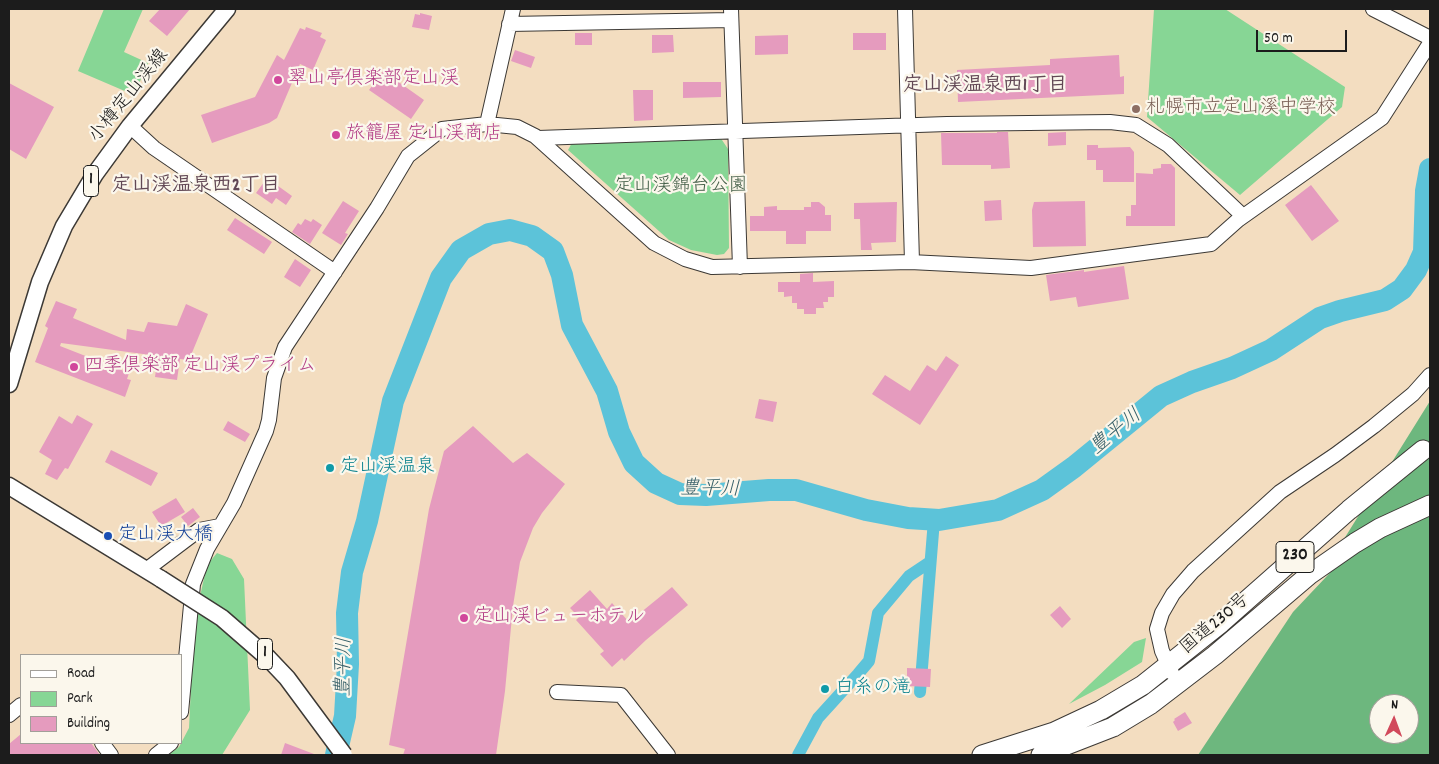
<!DOCTYPE html>
<meta charset="utf-8">
<style>
body{margin:0}
#map{position:relative;width:1439px;height:764px;overflow:hidden;background:#f3ddc0;font-family:Dekko,sans-serif}
canvas{display:block}
.frame{position:absolute;inset:0;border:10px solid #1c1c1c;pointer-events:none}
.legend{position:absolute;left:20px;top:654px;width:162px;height:90px;box-sizing:border-box;background:#fbf7ec;border:1px solid #a29f99;margin:0;padding:6px 9px;list-style:none;font-size:15px;color:#1c1c1c}
.legend li{display:flex;align-items:center;gap:10px;height:25px}
.legend b{width:25px;border:1px solid #a29f99}
.north{position:absolute;left:1369px;top:694px;width:50px;height:50px;box-sizing:border-box;background:#fbf7ec;border:1px solid #a29f99;border-radius:50%;rotate:2deg;font-size:14px;font-weight:700;line-height:20px;text-align:center;color:#1c1c1c}
.north::after{content:'';display:block;margin:auto;width:18px;height:22px;background:#d1495b;clip-path:polygon(50% 0,100% 100%,50% 72%,0 100%)}
.scale{position:absolute;left:1256px;top:30px;width:91px;height:22px;box-sizing:border-box;border:2px solid #1c1c1c;border-top:0;padding-left:6px;font-size:15px;line-height:18px;white-space:nowrap;color:#1c1c1c;-webkit-text-stroke:4px #fbf7ec;paint-order:stroke}
</style>
<div id="map">
<canvas width="1439" height="764"></canvas>
<div class="frame"></div>
<ul class="legend">
<li><b style="height:6px;background:#fff"></b>Road</li>
<li><b style="height:14px;background:#87d695"></b>Park</li>
<li><b style="height:14px;background:#e59bbe"></b>Building</li>
</ul>
<div class="north">N</div>
<div class="scale">50 m</div>
</div>
<script>
const ctx = document.querySelector('canvas').getContext('2d');
ctx.lineJoin = 'round';
function paint(path, color) {
  ctx.fillStyle = color;
  ctx.fill(path, 'evenodd');
}
function poly(rows) {
  const path = new Path2D();
  for (const r of rows) {
    path.moveTo(r[0], r[1]);
    for (let i = 2; i < r.length; i += 2) path.lineTo(r[i], r[i + 1]);
  }
  return path;
}
function trace(path, color, width, dash) {
  ctx.strokeStyle = color;
  ctx.lineWidth = width;
  ctx.lineCap = dash ? 'butt' : 'round';
  ctx.setLineDash(dash || []);
  ctx.stroke(path);
}
function label(font, color, halo, rows, align = 'center') {
  ctx.font = font + ' Dekko,"Klee One",sans-serif';
  ctx.lineWidth = 4.5;
  ctx.setLineDash([]);
  ctx.textBaseline = 'middle';
  ctx.strokeStyle = halo;
  ctx.fillStyle = color;
  for (const [text, x, y, turn = 0] of rows) {
    ctx.save();
    ctx.translate(x, y);
    ctx.rotate((+turn || 0) * Math.PI / 180);
    ctx.textAlign = isNaN(turn) ? turn : align;
    if (halo) ctx.strokeText(text, 0, 0);
    ctx.fillText(text, 0, 0);
    ctx.restore();
  }
}
paint(poly([
 [104,9,143,9,124,52,148,63,134,95,78,71],
 [1154,9,1225,9,1345,87,1342,107,1240,195,1147,117],
 [720,137,728,149,729,248,724,254,717,255,691,250,669,240,568,150,573,141],
 [217,553,232,559,244,579,250,710,222,755,168,755,179,747,189,728,194,623,207,565],
 [1146,638,1142,662,1105,685,1069,704,1134,642]
]), '#87d695');
paint(poly([
 [1430,401,1430,755,1198,755,1293,612,1343,559,1344,539],
 [1379,704,1409,704,1409,734,1379,734]
]), '#6db77e');
trace(poly([
 [920,692,934,520],
 [798,755,818,718,858,674,869,661,878,613,909,576,930,562]
]), '#5cc3d9', 12);
trace(poly([
 [336,755,345,716,348,664,347,613,352,572,367,521,393,401,441,278,461,250,489,234,510,230,532,236,553,251,562,275,572,325,607,391,619,432,634,463,656,483,680,494,706,495,769,490,796,490,866,510,908,518,939,520,998,510,1042,490,1074,467,1161,396,1192,382,1232,368,1271,350,1320,318,1340,311,1385,300,1402,289,1416,270,1424,252,1426,191,1430,169]
]), '#5cc3d9', 22);
paint(poly([
 [160,9,190,9,167,36,149,21],
 [420,13,432,16,429,30,412,27,415,14,420,15],
 [306,27,322,33,320,37,326,40,313,70,300,64,277,118,269,123,212,143,201,115,255,97,277,55,284,60,300,28,305,30],
 [575,33,592,33,592,45,575,45],
 [853,33,886,33,886,50,853,50],
 [652,35,673,35,674,52,652,53],
 [788,35,788,54,755,55,755,36],
 [515,50,535,57,531,68,511,61],
 [1119,55,1120,77,1124,76,1124,94,958,102,957,70,1050,65,1050,59],
 [383,71,424,100,411,119,369,90],
 [683,82,721,82,721,97,683,98],
 [9,83,54,107,26,159,9,149],
 [633,90,653,90,653,120,634,121],
 [997,132,1008,132,1010,168,991,169,991,165,942,165,941,133,997,133],
 [1066,132,1066,145,1048,146,1048,133],
 [1087,145,1098,145,1098,148,1130,147,1134,152,1134,182,1103,182,1103,170,1096,170,1096,160,1087,160],
 [1161,164,1171,164,1175,168,1175,226,1126,226,1126,216,1131,216,1131,205,1136,205,1136,173,1153,174,1153,169,1161,168],
 [267,178,292,196,286,205,276,198,272,204,256,193],
 [1311,185,1339,221,1312,241,1285,205],
 [1001,200,1002,220,985,221,984,201],
 [343,201,359,211,345,233,348,234,341,245,322,233],
 [1085,201,1086,246,1033,247,1032,210,1034,202],
 [811,202,819,202,825,207,825,215,831,215,831,231,806,231,806,244,786,244,786,231,750,231,750,216,764,216,764,207,777,206,777,210,804,210,804,207,811,207],
 [897,202,896,242,871,243,872,250,861,250,860,219,854,219,854,203],
 [235,218,272,242,264,254,227,230],
 [305,219,311,222,313,219,322,225,310,244,292,232,298,223,301,225],
 [295,259,311,270,300,287,284,277],
 [1124,266,1129,299,1078,307,1076,297,1050,301,1046,275,1084,270,1084,272],
 [813,273,813,282,834,281,834,297,828,297,828,302,823,302,824,308,816,308,816,314,804,314,804,309,797,309,797,303,792,303,792,296,784,297,784,292,778,292,778,282,800,282,800,274],
 [56,301,77,309,73,318,126,340,127,329,144,332,148,322,177,326,186,304,208,314,189,360,180,359,177,380,155,377,158,356,61,343,60,346,129,373,127,379,131,380,125,397,35,362,48,328,45,326],
 [946,356,959,365,920,425,872,394,885,375,910,391,927,365,936,371],
 [759,399,777,402,773,422,755,418],
 [77,415,93,424,68,469,65,468,57,480,45,474,52,460,39,452,59,416,72,424],
 [228,421,250,434,245,442,223,430],
 [473,426,513,463,527,453,565,484,542,513,533,528,520,562,513,606,505,691,496,755,403,755,405,749,389,745,429,509,444,451],
 [111,450,158,473,151,486,105,462],
 [176,498,185,512,161,526,152,512],
 [193,508,200,517,188,526,181,517],
 [672,587,688,605,646,640,624,661,622,658,612,667,600,654,604,651,576,620,579,617,570,608,590,590,607,609,612,603,629,622],
 [1060,606,1071,619,1062,628,1050,615],
 [907,668,931,669,930,687,907,686],
 [1185,712,1192,723,1178,731,1173,722,1175,720,1174,719],
 [21,734,21,743,91,743,100,755,9,755,9,744],
 [285,743,314,754,314,755,281,755]
]), '#e59bbe');
const minor = poly([
 [731,9,740,267],
 [905,9,912,262],
 [1373,9,1430,38],
 [509,24,731,20],
 [487,124,513,9],
 [130,126,154,148,335,272],
 [538,138,947,124,1110,122,1136,125,1168,145,1243,216],
 [146,570,199,530,220,526],
 [1172,673,1162,651,1157,629,1162,613,1173,594,1193,571,1280,492,1335,455,1374,426,1413,394,1430,375],
 [557,692,621,695,668,755],
 [181,712,193,584,207,549,234,503,266,431,269,420,274,378,285,347,377,208,408,156,442,129,487,124,517,127,535,136,654,243,685,259,712,267,910,262,1031,268,1211,244,1238,220,1382,118,1430,43],
 [9,715,21,705],
 [102,743,111,755],
 [156,755,171,743]
]);
const major = poly([
 [9,384,40,282,64,226,95,174,130,126,227,9],
 [9,486,161,579]
]);
const highway = poly([
 [982,755,1054,732,1101,710,1143,685,1221,623,1349,510,1423,450],
 [1041,755,1113,727,1151,704,1215,655,1309,575,1355,543,1380,528,1430,505]
]);
trace(minor, '#3c3935', 16);
trace(major, '#3c3935', 19);
trace(highway, '#3c3935', 21);
trace(minor, '#fff', 14);
trace(major, '#fff', 16);
trace(highway, '#fff', 19);
const majorBridge = poly([
 [161,579,222,618,268,658,287,678,344,755]
]);
trace(majorBridge, '#3c3935', 19, []);
trace(majorBridge, '#fff', 16);
for (const [x, y, r, color] of [
 [278,80,5,"#d1479c"],
 [1136,109,5,"#8d6e63"],
 [336,135,5,"#d1479c"],
 [74,367,5,"#d1479c"],
 [330,468,5,"#0f9aa8"],
 [108,536,5,"#1a4fb4"],
 [464,618,5,"#d1479c"],
 [825,689,5,"#0f9aa8"]
]) {
  const dot = new Path2D();
  dot.arc(x, y, r, 0, 2 * Math.PI);
  ctx.fillStyle = color;
  ctx.fill(dot);
  trace(dot, '#fbf7ec', 2);
}
for (const [x, y, w] of [
 [91,181,15],
 [1295,557,38],
 [265,654,15]
]) {
  const box = new Path2D();
  box.roundRect(x - w / 2, y - 15.5, w, 31, 4);
  ctx.fillStyle = '#fbf7ec';
  ctx.fill(box);
  trace(box, '#1c1c1c', 1);
}
label('bold 18px', '#1c1c1c', null, [
 ["1",91,181],
 ["230",1295,557],
 ["1",265,654]
]);
label('19px', '#b23c85', '#fbf7ec', [
 ["翠山亭倶楽部定山渓",288,80],
 ["旅籠屋 定山渓商店",346,135],
 ["四季倶楽部 定山渓プライム",84,367],
 ["定山渓ビューホテル",474,618]
], 'left');
label('19px', '#1c1c1c', '#fbf7ec', [
 ["小樽定山渓線",130,97,-51],
 ["国道230号",1216,625,-40]
]);
label('19px', '#785e54', '#fbf7ec', [
 ["札幌市立定山溪中学校",1146,109]
], 'left');
label('19px', '#415d46', '#fbf7ec', [
 ["定山渓錦台公園",681,187]
]);
label('19px', '#0d838f', '#fbf7ec', [
 ["定山渓温泉",340,468],
 ["白糸の滝",835,689]
], 'left');
label('19px', '#164399', '#fbf7ec', [
 ["定山渓大橋",118,536]
], 'left');
label('bold 20px', '#624855', '#fbf7ec', [
 ["定山渓温泉西1丁目",985,87],
 ["定山渓温泉西2丁目",196,187]
]);
label('italic 20px', '#365f68', '#fbf7ec', [
 ["豊平川",1117,433,-39],
 ["豊平川",710,491,1],
 ["豊平川",346,667,-89]
]);
</script>
